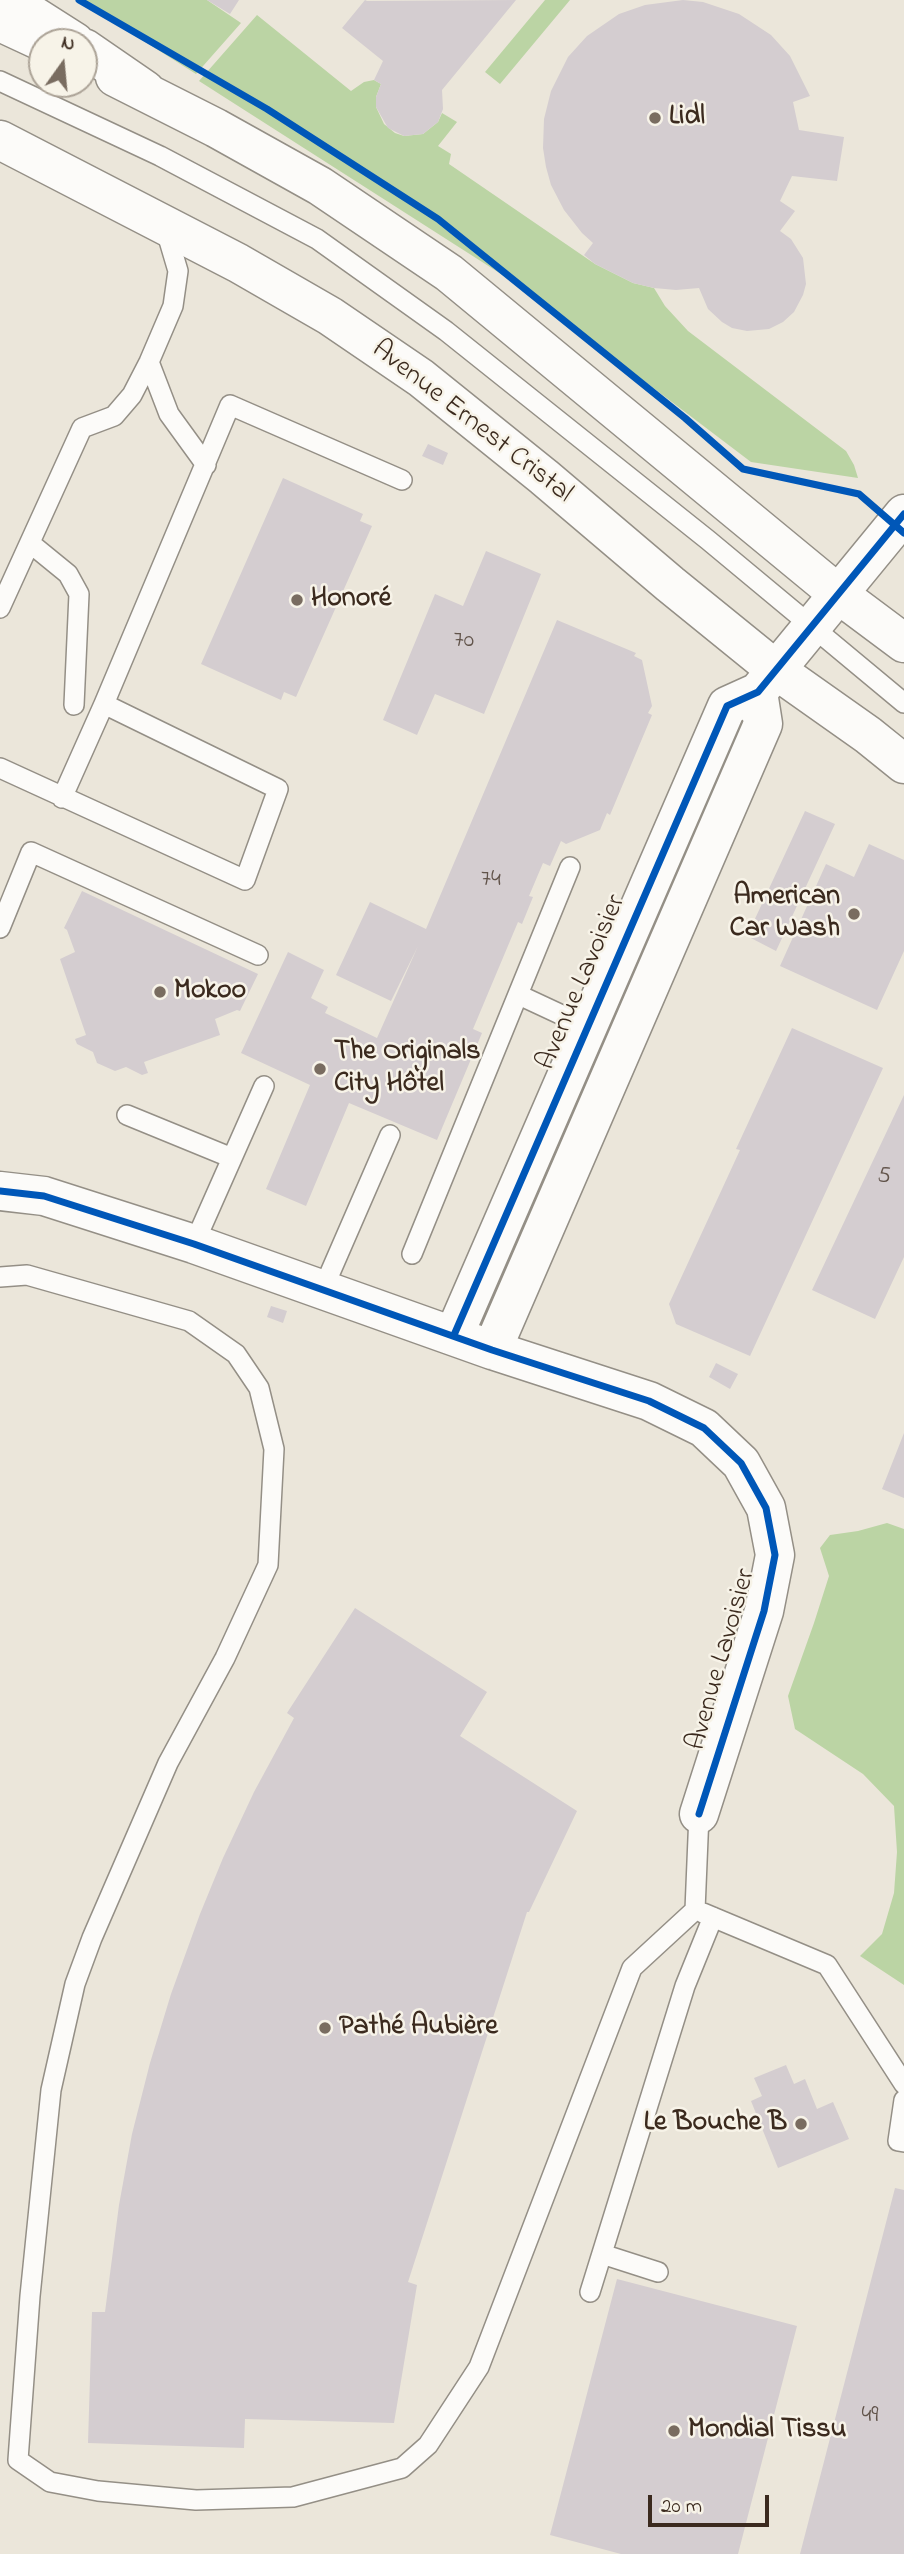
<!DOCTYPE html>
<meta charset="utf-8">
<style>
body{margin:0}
#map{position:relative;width:904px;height:2554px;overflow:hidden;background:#ebe6da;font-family:"Indie Flower",sans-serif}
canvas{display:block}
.north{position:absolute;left:28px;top:28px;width:70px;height:70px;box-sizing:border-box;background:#f7f3e8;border:2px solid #aca397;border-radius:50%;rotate:15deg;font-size:19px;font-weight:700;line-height:28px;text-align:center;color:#3b2a1e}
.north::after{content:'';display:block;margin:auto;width:24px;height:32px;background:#796c60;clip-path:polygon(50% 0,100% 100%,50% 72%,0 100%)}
.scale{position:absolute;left:648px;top:2495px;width:121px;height:32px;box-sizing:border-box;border:4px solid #3b2a1e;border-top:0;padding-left:9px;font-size:21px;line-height:24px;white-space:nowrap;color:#3b2a1e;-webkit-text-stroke:5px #f7f3e8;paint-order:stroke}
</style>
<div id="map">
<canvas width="904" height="2554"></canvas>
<div class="north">N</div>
<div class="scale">20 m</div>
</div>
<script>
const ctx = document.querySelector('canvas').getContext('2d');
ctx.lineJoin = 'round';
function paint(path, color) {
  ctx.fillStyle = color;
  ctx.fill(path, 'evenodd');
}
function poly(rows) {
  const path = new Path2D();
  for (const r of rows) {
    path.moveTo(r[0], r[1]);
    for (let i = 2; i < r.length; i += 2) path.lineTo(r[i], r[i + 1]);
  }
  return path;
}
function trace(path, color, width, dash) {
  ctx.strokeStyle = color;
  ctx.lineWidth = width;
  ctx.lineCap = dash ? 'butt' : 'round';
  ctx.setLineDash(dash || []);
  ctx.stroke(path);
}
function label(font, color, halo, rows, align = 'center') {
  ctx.font = font + ' "Indie Flower",sans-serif';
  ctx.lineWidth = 5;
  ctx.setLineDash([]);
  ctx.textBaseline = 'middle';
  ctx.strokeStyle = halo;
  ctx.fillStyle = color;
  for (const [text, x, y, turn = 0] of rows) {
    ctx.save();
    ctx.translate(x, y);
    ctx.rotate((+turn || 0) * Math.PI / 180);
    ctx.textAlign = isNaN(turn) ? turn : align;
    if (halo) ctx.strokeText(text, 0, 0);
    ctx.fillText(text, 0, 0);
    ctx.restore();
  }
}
paint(poly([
 [79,0,207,0,241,23,196,74],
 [545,0,570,0,500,84,485,72],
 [257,15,351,91,364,82,374,80,381,84,376,97,376,107,384,124,395,133,404,136,423,134,438,122,442,113,457,122,438,146,451,154,449,164,595,264,633,283,654,288,665,306,688,331,846,451,854,465,858,478,751,462,515,283,199,81],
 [887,1523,904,1529,904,1985,860,1956,882,1934,894,1893,897,1852,894,1806,863,1774,795,1729,788,1696,814,1623,829,1576,820,1548,830,1535,858,1531]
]), '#bbd4a4');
paint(poly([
 [207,0,239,0,230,14],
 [365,0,367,1,516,0,442,90,443,109,438,122,423,134,404,136,388,128,376,107,376,97,381,84,374,80,383,61,342,28],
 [683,0,703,2,739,14,771,35,790,56,810,96,793,102,799,130,844,137,837,181,792,176,780,201,795,211,780,231,791,239,803,258,806,284,803,295,794,312,783,322,769,329,747,331,732,328,722,322,708,309,699,288,676,290,654,288,633,283,595,264,584,255,593,243,582,233,564,210,551,185,546,167,543,148,544,119,551,91,568,57,587,36,619,14,645,5],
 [428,444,448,453,443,465,422,456],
 [283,478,363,514,360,521,372,526,296,697,284,692,281,700,201,664],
 [486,551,541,574,484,714,435,694,417,735,383,720,435,594,463,606],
 [557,620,636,653,634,656,642,660,652,706,648,713,652,715,610,815,607,813,600,830,566,844,561,841,550,866,543,863,529,896,533,897,522,924,518,922,473,1029,482,1033,437,1140,349,1103,306,1206,266,1189,310,1085,241,1053,288,952,324,970,311,998,328,1007,325,1013,377,1038,418,946,391,1001,336,975,370,902,426,929],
 [805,811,835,824,776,951,747,936],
 [869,844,904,860,904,951,877,1010,780,966,826,864,854,877],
 [82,891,258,974,240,1011,237,1010,215,1019,220,1035,144,1062,148,1073,142,1075,126,1067,115,1071,97,1063,93,1052,77,1044,75,1039,86,1035,60,959,75,952,67,930,64,928],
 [792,1028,883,1068,750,1356,676,1324,669,1304,740,1150,736,1149],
 [904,1095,904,1257,875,1319,812,1290],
 [271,1306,287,1311,283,1323,267,1317],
 [716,1363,738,1374,730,1389,709,1377],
 [904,1433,904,1498,882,1489],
 [355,1608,487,1692,460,1736,577,1811,529,1912,527,1912,408,2282,417,2285,394,2423,245,2419,244,2448,88,2443,92,2312,105,2312,119,2205,132,2134,150,2063,171,1994,200,1914,223,1858,254,1792,294,1718,287,1713],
 [786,2065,794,2084,805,2079,817,2109,833,2102,849,2139,778,2168,751,2101,762,2096,754,2078],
 [895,2188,904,2190,904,2554,800,2554],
 [617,2279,797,2326,738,2554,621,2554,550,2535]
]), '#d4cdd0');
const lane = poly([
 [0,81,160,156,317,239,446,331,708,540,904,703],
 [149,362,169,414,206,465],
 [30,543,68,574,79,594,74,705],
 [0,608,82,428,114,416,132,395,149,362,173,306,178,271,165,227],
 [0,768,245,880,278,789,104,704],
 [62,798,104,704,230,405,402,480],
 [0,928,31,852,258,955],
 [519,995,594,1030],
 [127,1115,232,1158],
 [194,1244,264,1086],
 [412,1254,570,867],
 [0,1277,27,1275,189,1321,236,1354,259,1388,274,1449,268,1565,225,1658,168,1763,92,1938,75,1984,51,2090,30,2296,18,2460,50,2482,98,2491,196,2500,293,2497,402,2468,428,2445,479,2367,632,1968,695,1910,699,1814],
 [323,1289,390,1135],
 [703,1913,827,1965,904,2084],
 [904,2100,898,2141,904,2142],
 [602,2254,658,2272],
 [590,2292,685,1986,713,1917]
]);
const street = poly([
 [0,1191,44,1196,194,1244,492,1350,649,1401,704,1428,741,1463,766,1508,775,1555,764,1611,699,1814],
 [454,1335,727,706,758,692,904,514],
 [492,1350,763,724,758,692]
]);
const secondary = poly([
 [0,22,43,42],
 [115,77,216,128,320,186,449,273,837,593,904,643],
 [0,140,238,263,330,316,421,378,544,477,670,584,776,670,868,735,904,764]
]);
const highway = poly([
 [9,0,75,42],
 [84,48,145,90]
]);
trace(lane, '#948f86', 22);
trace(street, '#948f86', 41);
trace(secondary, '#948f86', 41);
trace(highway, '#948f86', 41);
trace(lane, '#fcfbf9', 19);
trace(street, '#fcfbf9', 38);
trace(secondary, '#fcfbf9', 38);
trace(highway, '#fcfbf9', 38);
trace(poly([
 [79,0,267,109,438,219,685,418,743,469,859,494,904,533],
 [0,1191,44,1196,194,1244,492,1350,649,1401,704,1428,741,1463,766,1508,775,1555,764,1611,699,1814],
 [454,1335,727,706,758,692,904,514]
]), '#0057b8', 7);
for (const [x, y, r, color] of [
 [655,118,7,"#796c60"],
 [297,600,7,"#796c60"],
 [854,914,7,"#796c60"],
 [160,992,7,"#796c60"],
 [320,1069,7,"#796c60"],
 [325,2028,7,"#796c60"],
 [801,2124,7,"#796c60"],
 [674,2431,7,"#796c60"]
]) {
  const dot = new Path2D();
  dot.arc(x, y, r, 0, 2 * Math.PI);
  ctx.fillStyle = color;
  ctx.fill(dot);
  trace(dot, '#f7f3e8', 2.5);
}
label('24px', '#61534a', null, [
 ["70",464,642],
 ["74",491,881],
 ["5",884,1178],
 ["49",870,2417]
]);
label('bold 28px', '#3b2a1e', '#f7f3e8', [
 ["Lidl",669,118],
 ["Honoré",311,600],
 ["American",840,898,"right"],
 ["Car Wash",840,930,"right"],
 ["Mokoo",174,992],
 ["The Originals",334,1053],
 ["City Hôtel",334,1085],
 ["Pathé Aubière",339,2028],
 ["Le Bouche B",787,2124,"right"],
 ["Mondial Tissu",688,2431]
], 'left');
label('28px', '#3b2a1e', '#f7f3e8', [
 ["Avenue Ernest Cristal",471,423,38],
 ["Avenue Lavoisier",583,983,-67],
 ["Avenue Lavoisier",723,1660,-74]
]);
</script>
